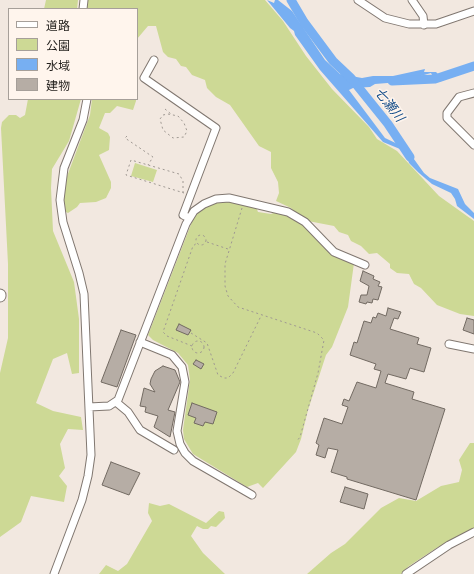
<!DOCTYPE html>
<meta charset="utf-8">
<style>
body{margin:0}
#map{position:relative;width:474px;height:574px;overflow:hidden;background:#f2e8e0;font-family:"IBM Plex Sans","Noto Sans JP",sans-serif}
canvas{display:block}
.legend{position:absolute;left:8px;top:8px;width:130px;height:92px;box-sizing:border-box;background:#fff5ed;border:1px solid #a69f99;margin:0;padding:5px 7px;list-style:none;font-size:12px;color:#201d1a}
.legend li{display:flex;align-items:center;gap:8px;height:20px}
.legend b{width:20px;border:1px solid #a69f99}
</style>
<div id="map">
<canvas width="474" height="574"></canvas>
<ul class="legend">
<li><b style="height:5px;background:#fff"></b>道路</li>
<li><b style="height:11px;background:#cdd995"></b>公園</li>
<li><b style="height:11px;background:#77aff2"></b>水域</li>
<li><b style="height:11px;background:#b6ada5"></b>建物</li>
</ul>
</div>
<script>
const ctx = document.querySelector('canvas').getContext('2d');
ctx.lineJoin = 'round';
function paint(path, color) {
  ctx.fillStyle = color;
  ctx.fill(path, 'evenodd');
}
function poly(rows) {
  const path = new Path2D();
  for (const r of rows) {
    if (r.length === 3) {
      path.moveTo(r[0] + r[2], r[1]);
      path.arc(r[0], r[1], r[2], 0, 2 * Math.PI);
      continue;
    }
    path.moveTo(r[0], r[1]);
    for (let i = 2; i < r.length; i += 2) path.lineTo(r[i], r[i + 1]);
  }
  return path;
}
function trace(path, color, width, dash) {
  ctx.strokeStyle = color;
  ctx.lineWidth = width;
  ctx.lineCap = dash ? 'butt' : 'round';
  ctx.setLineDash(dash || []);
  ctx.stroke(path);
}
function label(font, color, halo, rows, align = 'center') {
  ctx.font = font + ' "IBM Plex Sans","Noto Sans JP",sans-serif';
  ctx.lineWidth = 3;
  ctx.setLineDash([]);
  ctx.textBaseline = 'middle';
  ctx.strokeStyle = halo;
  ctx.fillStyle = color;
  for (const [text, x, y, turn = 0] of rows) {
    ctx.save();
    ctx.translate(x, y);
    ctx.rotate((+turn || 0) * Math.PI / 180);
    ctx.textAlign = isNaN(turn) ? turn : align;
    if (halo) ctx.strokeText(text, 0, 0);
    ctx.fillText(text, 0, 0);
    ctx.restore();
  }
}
paint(poly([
 [46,0,78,0,77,9,44,9],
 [87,0,265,0,283,21,306,56,332,89,369,127,377,139,397,151,439,196,474,221,474,316,460,314,437,305,421,288,414,284,409,274,397,273,390,268,390,264,377,253,369,254,361,246,351,241,348,235,339,232,334,226,308,221,298,216,291,208,276,201,279,193,278,182,271,168,271,152,259,146,230,105,216,97,207,88,205,80,192,75,186,67,181,66,176,59,168,57,163,52,156,26,148,26,137,39,137,9,87,9],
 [28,99,81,99,69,141,52,169,51,188,53,231,74,282,79,319,79,373,72,374,67,353,53,359,36,403,53,411,81,417,83,430,68,429,60,444,65,468,59,476,67,486,64,502,31,496,21,522,0,537,0,373,8,338,8,264,1,128,2,122,9,115,16,115,20,118,25,115],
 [92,99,136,99,136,101,133,110,117,106,110,113,105,113,99,128,108,133,110,137,109,150,99,155,111,182,111,188,106,198,96,202,80,203,77,207,68,213,64,211,61,206,66,179,90,115],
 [135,163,157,170,153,182,131,176],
 [231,201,256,207,258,212,271,214,276,212,288,216,303,225,332,254,354,263,348,307,332,347,326,355,308,410,301,439,296,452,263,488,258,483,247,487,193,454,184,439,183,430,190,380,188,365,178,353,153,340,148,335,193,219,198,210,216,202],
 [470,443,474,443,474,535,438,547,409,566,401,574,307,574,331,553,345,544,381,508,399,498,416,501,441,486,459,482,462,470,459,460],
 [149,503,160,506,169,504,206,523,219,511,224,512,225,518,216,527,211,526,208,529,203,529,197,526,191,536,203,553,225,574,99,574,106,565,118,571,127,564,152,521,148,513]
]), '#cdd995');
paint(poly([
 [267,0,274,3,275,0,278,0,292,11,325,60,340,74,362,78,373,76,393,76,425,69,424,72,436,72,439,75,448,72,440,79,450,77,442,81,437,82,436,75,432,75,431,73,400,82,375,84,370,87,353,88,349,90,385,138,406,148,424,173,430,178,458,189,465,204,474,213,474,219,457,206,455,199,451,193,432,184,419,173,409,163,408,160,410,158,400,149,383,142,320,70,295,35,294,31,290,28]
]), '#77aff2');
trace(poly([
 [291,0,304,22,333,61,351,78,388,124,410,157],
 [392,81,435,79,474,66]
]), '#77aff2', 9);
const building = poly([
 [363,271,374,276,373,279,380,282,378,286,382,287,378,300,373,299,372,303,367,302,366,304,359,302,361,295,367,295,369,286,360,281,363,271],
 [388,308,401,312,398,319,394,318,390,329,419,338,417,344,431,348,424,372,410,368,406,379,388,374,385,383,414,392,412,399,445,409,416,500,347,479,347,477,331,472,338,450,328,448,325,458,316,455,319,445,316,443,324,418,342,424,348,407,342,405,344,399,349,401,357,382,376,388,381,371,374,369,376,364,350,355,354,342,357,343,364,321,371,323,373,317,376,318,378,313,386,316,388,308],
 [467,318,474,320,474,334,463,330,467,318],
 [179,324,191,330,188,335,176,330,179,324],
 [121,330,136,335,117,387,101,382,121,330],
 [196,360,204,364,201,369,193,364,196,360],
 [163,366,175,370,180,382,168,410,175,412,170,437,154,427,158,416,145,412,146,407,140,406,144,388,155,392,150,384,151,379,155,371,163,366],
 [192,403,217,412,213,424,205,422,203,426,194,423,196,418,188,415,192,403],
 [111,462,140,473,129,495,102,485,111,462],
 [345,487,368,494,364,509,340,502,345,487]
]);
paint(building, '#b6ada5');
trace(building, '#726a62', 1);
const minor = poly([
 [358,0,385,18,409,24,436,24,474,11],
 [412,0,423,16,424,25],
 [83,9,84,0],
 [154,60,144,78,216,128,183,215,189,218],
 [474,93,459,97,447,113,447,118,474,145],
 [140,342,172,355,182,367,185,382,177,431,180,444,185,453,193,461,252,495],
 [449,344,474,349],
 [116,402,128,412,140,430,174,450],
 [89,407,109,406,118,400,186,224,194,211,204,204,216,199,229,198,288,212,305,222,334,252,365,265],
 [54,574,82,500,88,476,91,455,84,294,79,273,63,222,60,200,64,168,83,120,87,99],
 [406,574,449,545,474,532]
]);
const highway = poly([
 [0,295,0,296]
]);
trace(minor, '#807770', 9);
trace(highway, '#807770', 13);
trace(poly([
 [165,109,171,114],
 [168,114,178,116,184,123,187,131,184,137,173,138,163,130,160,119,163,115,168,114],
 [127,136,125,138,153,157,148,165],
 [183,193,183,181,179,174,131,160,126,175,184,193],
 [242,208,225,264,225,286,228,296,238,307,317,333,324,340,318,373,300,437,297,441],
 [201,240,5],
 [207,242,228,249],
 [191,333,207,343,218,375,224,378,228,378,233,373,261,316],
 [198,347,6],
 [192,346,167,336,163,332,193,246,197,243]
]), '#9f9892', 1, [2, 3]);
trace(minor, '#fff', 7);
trace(highway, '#fff', 11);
label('italic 13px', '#154e8a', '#fff5ed', [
 ["七瀬川",389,105,52]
]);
</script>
